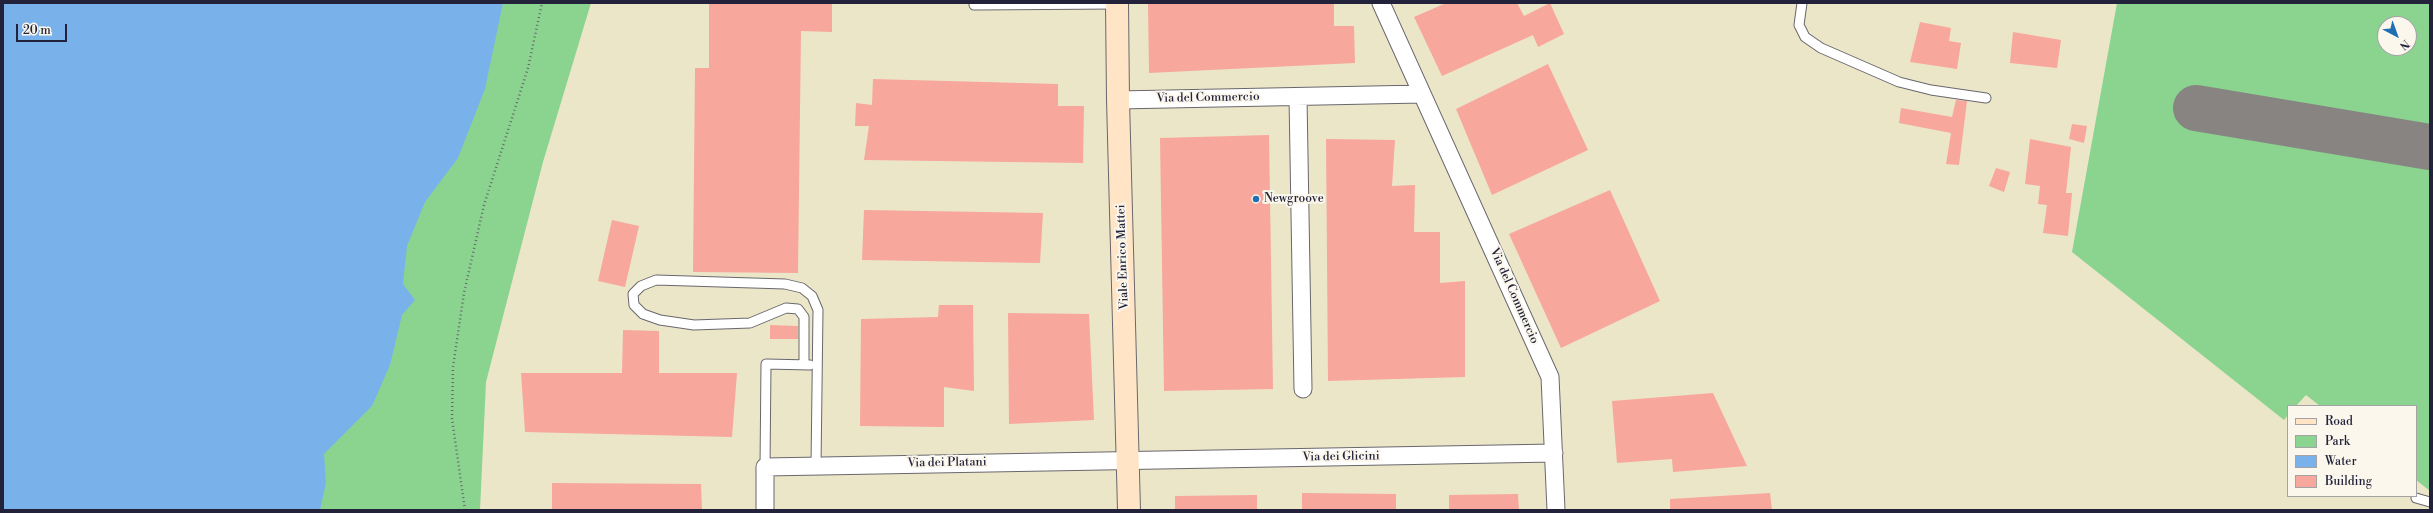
<!DOCTYPE html>
<style>
body{margin:0}
#map{position:relative;width:2433px;height:513px;overflow:hidden;background:#ece6c9;font-family:"Libre Bodoni",serif}
canvas{display:block}
.frame{position:absolute;inset:0;border:4px solid #22223b;pointer-events:none}
.legend{position:absolute;left:2287px;top:405px;width:130px;height:92px;box-sizing:border-box;background:#fbf7ec;border:1px solid #a4a2a5;margin:0;padding:5px 7px;list-style:none;font-size:12px;color:#22223b}
.legend li{display:flex;align-items:center;gap:8px;height:20px}
.legend b{width:20px;border:1px solid #a4a2a5}
.north{position:absolute;left:2377px;top:16px;width:40px;height:40px;box-sizing:border-box;background:#fbf7ec;border:1px solid #a4a2a5;border-radius:50%;rotate:139deg;font-size:11px;font-weight:700;line-height:16px;text-align:center;color:#22223b}
.north::after{content:'';display:block;margin:auto;width:14px;height:18px;background:#1f6fb2;clip-path:polygon(50% 0,100% 100%,50% 72%,0 100%)}
.scale{position:absolute;left:16px;top:24px;width:51px;height:18px;box-sizing:border-box;border:2px solid #22223b;border-top:0;padding-left:5px;font-size:12px;line-height:14px;white-space:nowrap;color:#22223b;-webkit-text-stroke:3px #fbf7ec;paint-order:stroke}
</style>
<div id="map">
<canvas width="2433" height="513"></canvas>
<div class="frame"></div>
<ul class="legend">
<li><b style="height:5px;background:#ffe4c6"></b>Road</li>
<li><b style="height:11px;background:#8bd490"></b>Park</li>
<li><b style="height:11px;background:#79b2ea"></b>Water</li>
<li><b style="height:11px;background:#f7a79c"></b>Building</li>
</ul>
<div class="north">N</div>
<div class="scale">20 m</div>
</div>
<script>
const ctx = document.querySelector('canvas').getContext('2d');
ctx.lineJoin = 'round';
function paint(path, color) {
  ctx.fillStyle = color;
  ctx.fill(path, 'evenodd');
}
function poly(rows) {
  const path = new Path2D();
  for (const r of rows) {
    path.moveTo(r[0], r[1]);
    for (let i = 2; i < r.length; i += 2) path.lineTo(r[i], r[i + 1]);
  }
  return path;
}
function trace(path, color, width, dash) {
  ctx.strokeStyle = color;
  ctx.lineWidth = width;
  ctx.lineCap = dash ? 'butt' : 'round';
  ctx.setLineDash(dash || []);
  ctx.stroke(path);
}
function label(font, color, halo, rows, align = 'center') {
  ctx.font = font + ' "Libre Bodoni",serif';
  ctx.lineWidth = 4;
  ctx.setLineDash([]);
  ctx.textBaseline = 'middle';
  ctx.strokeStyle = halo;
  ctx.fillStyle = color;
  for (const [text, x, y, turn = 0] of rows) {
    ctx.save();
    ctx.translate(x, y);
    ctx.rotate((+turn || 0) * Math.PI / 180);
    ctx.textAlign = isNaN(turn) ? turn : align;
    if (halo) ctx.strokeText(text, 0, 0);
    ctx.fillText(text, 0, 0);
    ctx.restore();
  }
}
paint(poly([
 [3,3,591,3,543,162,486,382,480,510,3,510],
 [2117,3,2430,3,2430,491,2416,480,2416,406,2320,406,2306,395,2296,406,2288,406,2288,415,2284,420,2072,252],
 [2385,24,2409,24,2409,48,2385,48]
]), '#8bd490');
paint(poly([
 [3,3,503,3,485,89,458,158,425,202,407,246,403,284,415,300,402,315,390,365,372,406,324,454,326,483,320,510,3,510]
]), '#79b2ea');
trace(poly([
 [2196,108,2430,147]
]), '#878482', 46);
paint(poly([
 [709,3,832,3,832,32,801,31,798,273,693,272,695,68,709,68],
 [1148,3,1334,3,1334,26,1354,26,1355,63,1149,73],
 [1446,3,1517,3,1524,16,1550,3,1564,34,1538,47,1533,35,1442,76,1414,17],
 [1920,22,1951,28,1949,41,1961,43,1957,69,1910,62],
 [2013,32,2061,40,2057,68,2010,63],
 [1548,64,1588,150,1492,195,1456,109],
 [873,79,1058,84,1058,106,1084,106,1083,163,864,160,869,126,855,126,856,103,872,105],
 [1956,100,1967,101,1959,165,1946,164,1951,133,1899,123,1901,108,1952,117],
 [2072,124,2087,126,2084,143,2069,139],
 [1269,135,1273,389,1164,391,1160,138],
 [1326,139,1395,140,1392,186,1415,185,1414,232,1440,232,1440,283,1465,281,1465,377,1328,381],
 [2030,139,2071,147,2066,193,2072,193,2068,236,2043,233,2047,205,2038,204,2040,186,2025,184],
 [1996,168,2010,172,2004,192,1989,186],
 [1610,190,1660,301,1561,348,1509,234],
 [864,210,1043,213,1040,263,862,260],
 [612,220,639,226,625,287,598,281],
 [939,305,973,305,974,391,944,387,944,427,860,426,861,319,938,317],
 [1008,313,1089,314,1094,420,1009,424],
 [770,325,798,326,798,339,770,339],
 [623,330,659,331,659,373,737,373,732,437,525,432,521,373,622,373],
 [1713,393,1747,466,1673,472,1672,459,1617,463,1612,401],
 [552,483,701,484,702,510,552,510],
 [1302,493,1396,494,1396,510,1302,510],
 [1770,493,1772,510,1670,510,1670,499],
 [1518,494,1519,510,1449,510,1449,495],
 [1257,495,1257,510,1175,510,1175,496]
]), '#f7a79c');
const lane = poly([
 [1802,3,1799,25,1805,37,1821,48,1899,82,1931,90,1986,98],
 [974,5,1117,4],
 [804,365,804,317,798,309,786,308,750,323,694,325,660,320,643,314,634,305,633,294,641,286,656,280,785,284,802,288,812,296,818,310,816,466],
 [765,467,766,364,810,365],
 [2416,498,2430,502]
]);
const street = poly([
 [1381,3,1550,377,1556,510],
 [1298,97,1303,389],
 [1118,100,1422,94],
 [765,510,765,467,1554,453]
]);
const secondary = poly([
 [1117,3,1118,100,1129,510]
]);
trace(lane, '#69676d', 11);
trace(street, '#69676d', 19);
trace(secondary, '#69676d', 24);
trace(poly([
 [465,510,452,419,453,367,464,293,484,205,528,68,542,3]
]), '#69676d', 2.5, [1, 3]);
trace(lane, '#fff', 9);
trace(street, '#fff', 17);
trace(secondary, '#ffe4c6', 22);
for (const [x, y, r, color] of [
 [1256,199,4,"#1f6fb2"]
]) {
  const dot = new Path2D();
  dot.arc(x, y, r, 0, 2 * Math.PI);
  ctx.fillStyle = color;
  ctx.fill(dot);
  trace(dot, '#fbf7ec', 1.5);
}
label('12px', '#22223b', '#fbf7ec', [
 ["Via del Commercio",1208,98,-1],
 ["Viale Enrico Mattei",1123,257,-92],
 ["Via del Commercio",1514,296,66],
 ["Via dei Glicini",1341,457,-1],
 ["Via dei Platani",947,463,-1]
]);
label('12px', '#22223b', '#fbf7ec', [
 ["Newgroove",1264,199]
], 'left');
</script>
